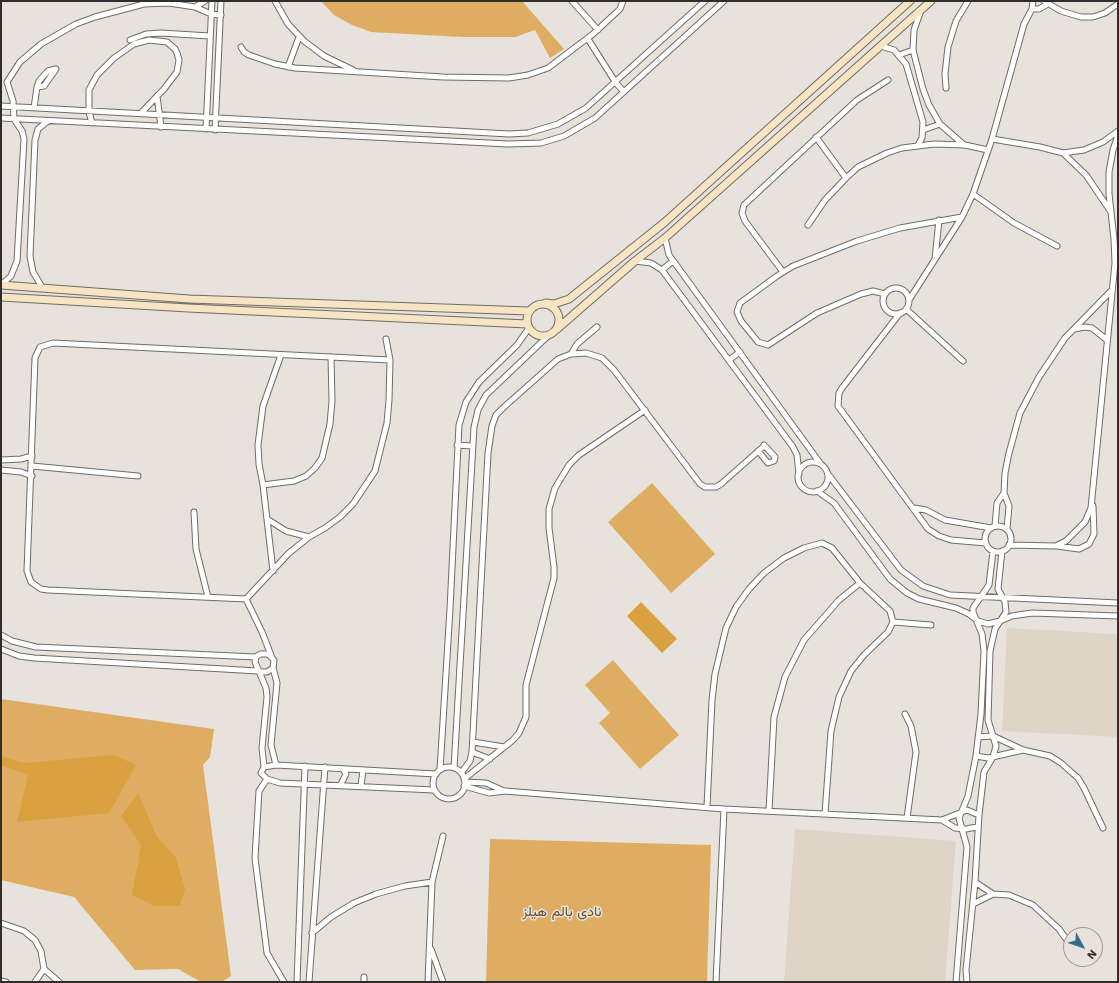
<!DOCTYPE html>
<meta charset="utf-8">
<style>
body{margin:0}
#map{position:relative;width:1119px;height:983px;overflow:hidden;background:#e7e3dc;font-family:"Work Sans",sans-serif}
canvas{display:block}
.frame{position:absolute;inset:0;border:2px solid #302e2c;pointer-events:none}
.north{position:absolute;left:1063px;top:927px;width:40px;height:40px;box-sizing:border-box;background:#e7e3dc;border:1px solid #9e9b96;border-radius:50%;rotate:130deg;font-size:11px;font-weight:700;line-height:16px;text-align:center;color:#302e2c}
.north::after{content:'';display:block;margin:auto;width:14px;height:18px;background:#336f87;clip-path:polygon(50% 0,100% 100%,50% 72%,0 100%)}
</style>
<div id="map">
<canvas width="1119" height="983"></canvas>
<div class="frame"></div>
<div class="north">N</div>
</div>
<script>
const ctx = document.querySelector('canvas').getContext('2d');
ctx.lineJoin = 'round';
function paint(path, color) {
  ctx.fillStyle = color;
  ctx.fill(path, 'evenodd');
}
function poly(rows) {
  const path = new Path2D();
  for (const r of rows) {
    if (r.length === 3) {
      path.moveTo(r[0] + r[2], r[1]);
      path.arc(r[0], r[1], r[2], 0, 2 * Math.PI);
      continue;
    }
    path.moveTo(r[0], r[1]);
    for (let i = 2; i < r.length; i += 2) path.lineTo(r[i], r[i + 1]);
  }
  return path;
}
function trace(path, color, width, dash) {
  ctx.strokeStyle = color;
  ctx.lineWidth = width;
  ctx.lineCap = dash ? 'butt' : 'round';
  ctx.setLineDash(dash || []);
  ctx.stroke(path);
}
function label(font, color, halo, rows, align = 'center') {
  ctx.font = font + ' "Work Sans",Vazirmatn,sans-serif';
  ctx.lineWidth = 3;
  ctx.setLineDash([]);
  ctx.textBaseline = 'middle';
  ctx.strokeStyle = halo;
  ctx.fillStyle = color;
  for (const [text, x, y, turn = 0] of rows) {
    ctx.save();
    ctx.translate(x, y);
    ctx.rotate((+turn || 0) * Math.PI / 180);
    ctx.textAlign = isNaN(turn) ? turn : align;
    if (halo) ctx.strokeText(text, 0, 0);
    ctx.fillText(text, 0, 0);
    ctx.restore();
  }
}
paint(poly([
 [1007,628,1118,634,1118,737,1002,731],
 [795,829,956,841,945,982,784,982]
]), '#ded5c8');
paint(poly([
 [321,1,522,1,564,49,550,58,535,30,515,37,462,37,371,32,352,25,334,15],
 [652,483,715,554,671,593,608,522],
 [613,660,679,735,640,769,599,723,610,713,585,685],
 [1,699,214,729,210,757,203,765,231,976,222,982,201,982,178,969,135,970,74,897,1,880],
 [490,839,711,845,707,982,486,982]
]), '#dead62');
paint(poly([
 [641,602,677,639,662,653,627,616],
 [114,755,136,765,109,813,17,822,28,775,1,765,1,756,24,763],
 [138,793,157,837,176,858,185,889,180,906,155,906,132,895,141,845,121,816]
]), '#daa141');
const street = poly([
 [275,1,288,24,304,41,324,56,353,70],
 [572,1,598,30],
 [1044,1,1061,11,1081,17,1093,17,1105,13,1118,4],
 [195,7,205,1],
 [1032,9,1039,9,1048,4],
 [920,13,914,30,913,50,923,89,929,105,940,124,964,145],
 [588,39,616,83,624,92],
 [130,40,146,34,161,33,210,36],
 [881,46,894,50,906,64,923,122,922,138,918,145],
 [241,47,244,52,249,55,275,64,295,68,443,77,509,78,528,75,548,68,593,34,620,9,623,1],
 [899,55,913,50],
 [288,67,299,37],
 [946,88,945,74,948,47,956,21,968,1],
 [157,96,161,127],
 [1,106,509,134,528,133,558,124,586,108,705,1],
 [34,108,37,87,39,81,48,71,56,69,44,86,37,87],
 [1,118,508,144,541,143,564,136,595,118,724,1],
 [92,123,89,112,89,90,97,75,114,58,134,44,149,40,167,42,175,49,177,53,179,60,177,72,164,89,141,113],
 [206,129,212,1],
 [215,130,221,1],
 [923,130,940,124],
 [816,137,846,178],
 [992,139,1040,147,1063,153,1086,175,1111,212],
 [1063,153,1084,150,1103,142,1118,131],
 [973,194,1014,223,1057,246],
 [808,225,825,200,846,178,858,167,887,153,902,148,934,144,965,145,988,150],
 [665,238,669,255,820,463],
 [935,259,939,220],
 [635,261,651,263,662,270,793,447,797,455,799,474],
 [662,270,673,261],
 [783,272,745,221,742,213,744,205,857,100,888,80],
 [1,285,11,276,17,261,24,139,22,131,14,119,13,101,7,82,20,62,41,44,76,24,95,17,144,4,169,3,195,7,211,14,221,15],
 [42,287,33,272,30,256,35,140,38,129,48,121],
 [896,301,13],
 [885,294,873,291,861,294,817,313,768,345,758,342,741,321,737,312,740,303,777,276,793,266,857,241,900,228,962,217],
 [909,300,962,217,973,194,992,139,1024,24,1032,9,1033,1],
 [906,309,963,361],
 [900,313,842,388,839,393,838,406,928,529,939,536,951,540,986,543],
 [1074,329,1085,327,1092,328,1107,340],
 [386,339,390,360,389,400,387,423,375,471,353,504,340,517,325,528,309,537,289,553,246,599,48,590,41,589,31,582,27,571,35,358,40,347,53,343,390,360],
 [571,354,577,344,597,327],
 [729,360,740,352],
 [457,445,472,446],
 [1,460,21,459,32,456],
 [813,477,15],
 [32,466,138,476],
 [1,470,21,472,32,476],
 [828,474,901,570,923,586,950,595,1118,603],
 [263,485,294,481,306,476,315,468,322,458,330,424,332,401,331,357],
 [817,491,834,503,890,579,907,593,919,599,956,608,969,614,978,621,988,624,1000,621,1012,616,1032,613,1118,616],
 [914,508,926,510,945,520,991,528],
 [194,512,196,549,208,597],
 [267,519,286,531,309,537],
 [995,526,997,503,1004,493],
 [998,539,13],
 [1007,529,1009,506,1004,493,1005,473,1009,453,1020,413,1039,377,1065,338,1112,290],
 [1009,545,1056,546,1066,541,1085,522,1091,508,1115,263,1114,239,1109,194,1109,172,1113,150,1118,135],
 [1057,546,1079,549,1089,544,1094,534,1093,506],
 [273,571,263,485,259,464,258,445,263,406,281,355],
 [246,599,262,632,271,655],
 [893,622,931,625],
 [1,635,12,641,36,647,256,657],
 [1,649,19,656,34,658,258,671],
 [273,668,277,683,271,745,276,765],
 [260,672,267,672,273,668,274,660,268,654,260,654,256,657,255,662,266,688,267,697,262,748,264,767],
 [905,714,911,726,916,752,907,818],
 [978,737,993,736,1023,750,1050,756,1061,763,1078,778,1084,788,1103,828],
 [473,742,504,747],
 [472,752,490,759],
 [976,756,988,758,1023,750],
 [449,783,16],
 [454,768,474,427,478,410,486,395,549,335],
 [440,770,450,609,459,425,466,402,479,382,517,345,529,328],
 [461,773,470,761,472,752,488,453,492,426,496,415,504,407,558,359,571,354,586,353,602,358,614,370,700,484,705,487,716,487,721,484,764,446,764,445,775,457,774,461,768,463,758,451],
 [267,779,259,791,255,858,267,953,284,982],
 [464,779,513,740,519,733,526,717,526,685,554,578,554,567,549,528,549,509,555,488,569,465,579,455,645,410],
 [465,782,486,783,504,791],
 [341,784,346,774,343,769],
 [361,786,363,770],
 [464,786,489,793,505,791,724,809,942,820,967,810,979,815],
 [434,790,280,783,267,779,261,773,264,767,276,765,436,774],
 [707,807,712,700,715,674,726,628,736,607,749,589,764,573,784,558,804,548,822,543,832,548,860,583,890,611,893,622,888,632,864,655,851,671,839,697,831,731,825,814],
 [769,811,774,717,785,677,804,640,839,600,860,583],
 [942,820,955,828,966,829,977,827],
 [975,882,993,894,1009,895,1033,905,1059,929,1071,946],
 [973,904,993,894],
 [1,923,24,931,35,940,41,951,44,969,59,982],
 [312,933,331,917,354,903,376,894,405,886,432,882],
 [431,949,443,982],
 [364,977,364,982],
 [1,981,6,982],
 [35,982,44,969],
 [297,982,305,766],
 [309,982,325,767],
 [428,982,432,882,443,836],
 [716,982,724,809],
 [956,982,967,847,959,818,968,796,976,756,981,714,984,651,982,634,973,612,973,608,989,585,993,551],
 [967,982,966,970,975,882,979,815,984,772,993,757,996,746,988,720,990,651,995,629,1006,612,1005,602,998,589,1002,551]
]);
const secondary = poly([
 [1,285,189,299,529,311],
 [1,297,188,308,527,324],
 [546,303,554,304,569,299,665,222,910,1],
 [543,320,16],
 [557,329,635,261,665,238,931,1]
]);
trace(street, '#706c66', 7);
trace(secondary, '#706c66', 9);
trace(street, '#fff', 5);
trace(secondary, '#f7e4c2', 7);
label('14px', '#69502a', '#e7e3dc', [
 ["نادى بالم هيلز",562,912]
]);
</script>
